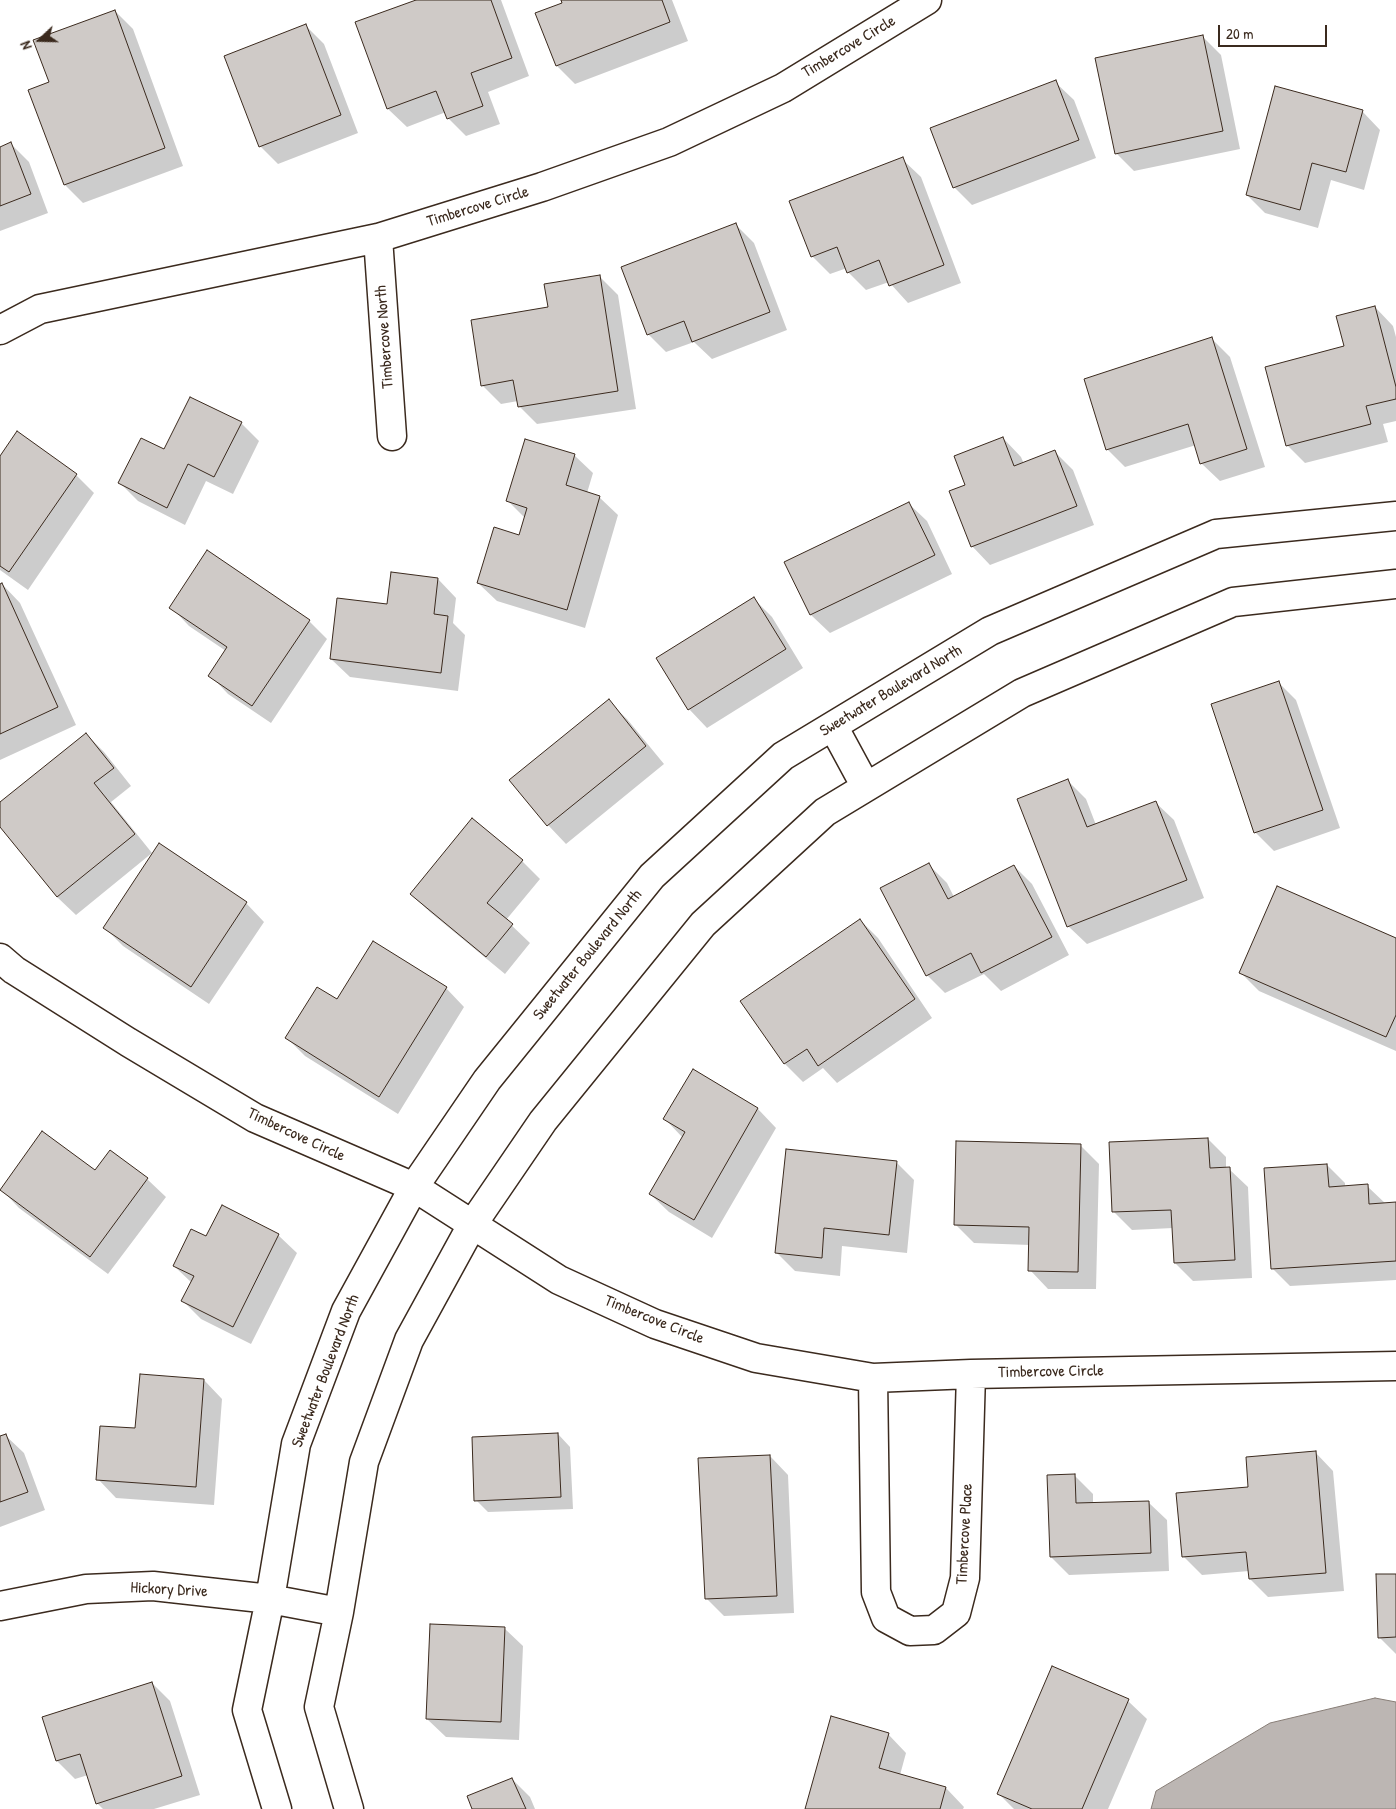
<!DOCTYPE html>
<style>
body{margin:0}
#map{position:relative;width:1396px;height:1809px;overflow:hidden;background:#fff;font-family:"Patrick Hand",sans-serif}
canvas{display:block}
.north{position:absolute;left:15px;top:15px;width:50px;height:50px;-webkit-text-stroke:4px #fff;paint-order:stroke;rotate:249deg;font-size:14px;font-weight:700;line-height:20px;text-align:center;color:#3b2a1e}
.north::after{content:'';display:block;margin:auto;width:18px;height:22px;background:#3b2a1e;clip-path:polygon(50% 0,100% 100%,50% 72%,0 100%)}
.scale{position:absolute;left:1218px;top:25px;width:109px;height:22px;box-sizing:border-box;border:2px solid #3b2a1e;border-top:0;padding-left:6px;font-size:15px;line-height:18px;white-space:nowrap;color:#3b2a1e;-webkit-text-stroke:4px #fff;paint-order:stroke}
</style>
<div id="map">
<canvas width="1396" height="1809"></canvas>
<div class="north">N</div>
<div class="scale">20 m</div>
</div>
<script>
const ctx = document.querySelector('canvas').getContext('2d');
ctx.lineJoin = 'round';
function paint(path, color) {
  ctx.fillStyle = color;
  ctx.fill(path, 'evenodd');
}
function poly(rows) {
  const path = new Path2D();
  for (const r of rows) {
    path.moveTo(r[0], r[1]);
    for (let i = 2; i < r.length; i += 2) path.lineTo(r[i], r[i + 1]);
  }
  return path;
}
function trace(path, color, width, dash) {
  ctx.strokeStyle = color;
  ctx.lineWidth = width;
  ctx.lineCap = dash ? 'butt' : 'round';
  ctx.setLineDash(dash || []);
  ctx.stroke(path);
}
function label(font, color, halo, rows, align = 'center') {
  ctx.font = font + ' "Patrick Hand",sans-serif';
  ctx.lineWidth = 4.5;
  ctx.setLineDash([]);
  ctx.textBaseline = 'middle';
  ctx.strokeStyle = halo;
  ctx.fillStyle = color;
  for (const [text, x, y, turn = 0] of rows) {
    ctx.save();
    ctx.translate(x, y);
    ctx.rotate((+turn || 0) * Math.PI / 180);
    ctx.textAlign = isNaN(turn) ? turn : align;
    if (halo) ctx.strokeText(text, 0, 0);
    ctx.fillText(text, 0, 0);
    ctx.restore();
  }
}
const water = poly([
 [1375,1698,1396,1702,1396,1809,1151,1809,1156,1791,1270,1723,1375,1698]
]);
paint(water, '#bcb6b3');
trace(water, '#887e77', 1);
paint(poly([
 [419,0,501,0,529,76,488,92,500,124,466,136,448,118,446,112,407,127,388,109,357,23],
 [562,0,672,0,688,41,575,84,557,66,563,3],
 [115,11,133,29,183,166,83,203,65,185,50,83],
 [306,26,324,44,358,133,278,164,260,146],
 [1202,36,1221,55,1240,149,1134,171,1116,153],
 [1055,82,1074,100,1096,158,972,205,954,187],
 [1362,111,1380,130,1364,190,1331,180,1318,228,1265,213,1247,195],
 [11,144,29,162,48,213,0,231,0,148],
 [902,159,921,177,961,283,908,303,889,282,866,290,848,272,847,268,830,274,812,256],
 [735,224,754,243,787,330,712,359,694,342,666,352,648,334],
 [599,276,618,295,636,409,537,424,519,406,518,401,501,404,482,385,550,308],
 [1375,307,1393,326,1396,337,1396,421,1383,424,1388,442,1305,463,1287,445,1346,347],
 [1212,339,1230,357,1265,467,1220,481,1201,463,1196,445,1125,467,1107,449],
 [241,423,259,441,233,494,206,481,185,525,138,501,120,483,164,451],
 [1003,438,1021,457,1024,464,1055,452,1073,470,1094,525,990,565,972,546,967,486],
 [574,455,593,473,587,493,599,497,618,515,585,628,497,601,478,583,520,536,525,518,508,501],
 [0,458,76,475,94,493,28,590,0,570],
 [908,503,927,521,952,574,830,633,811,615,786,562],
 [438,579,456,598,453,623,465,635,458,691,350,677,331,659,388,605],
 [2,584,20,603,76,725,0,760,0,585],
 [753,598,772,617,803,668,707,728,689,709,657,658],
 [171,607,309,621,327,639,271,723,228,694,210,675,226,651,189,626],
 [1278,682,1296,700,1340,828,1274,851,1256,833,1212,705],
 [608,701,627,719,664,764,566,844,548,825,511,781],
 [86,734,104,752,131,786,111,802,152,853,76,915,57,897,0,825,0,804],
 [1068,781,1086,799,1096,825,1155,802,1174,820,1204,898,1087,944,1068,926],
 [522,861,540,879,506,920,530,943,505,974,430,912,411,894],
 [928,864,947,883,954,897,1014,866,1032,884,1069,955,1001,991,984,974,945,993,927,975],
 [246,903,264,922,209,1004,123,946,105,928],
 [860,920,878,938,932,1018,837,1083,823,1068,803,1082,785,1064,742,1001],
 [1396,939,1396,1051,1259,991,1241,973],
 [374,943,446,988,464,1007,398,1114,305,1056,287,1038,338,1001],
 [693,1071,758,1109,776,1128,712,1238,669,1212,650,1194,683,1138,665,1119],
 [1208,1139,1226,1157,1226,1169,1229,1169,1248,1187,1252,1278,1193,1281,1175,1263,1173,1228,1132,1230,1113,1211],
 [1081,1146,1099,1164,1096,1289,1048,1289,1030,1270,1030,1245,974,1243,956,1225],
 [111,1152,147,1179,166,1197,108,1274,19,1208,1,1189,96,1172],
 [896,1162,914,1180,907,1253,842,1246,840,1276,795,1271,777,1253],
 [1327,1165,1345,1183,1345,1187,1367,1186,1386,1204,1396,1204,1396,1280,1290,1286,1272,1268],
 [278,1235,297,1253,251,1344,201,1319,183,1301,192,1283,174,1266,207,1238],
 [204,1380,222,1399,214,1505,116,1498,98,1479],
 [558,1434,570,1447,573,1509,488,1512,476,1500],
 [5,1435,24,1453,45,1510,0,1527,0,1437],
 [1315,1452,1333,1471,1344,1591,1268,1597,1250,1579,1249,1571,1202,1575,1183,1556,1249,1489],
 [770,1456,788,1475,794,1613,724,1616,706,1598],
 [1074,1475,1093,1494,1093,1504,1148,1502,1167,1520,1169,1571,1069,1575,1051,1557],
 [1396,1575,1396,1654,1379,1637],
 [504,1628,523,1646,519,1740,446,1737,427,1719],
 [1052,1668,1128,1701,1147,1719,1108,1809,1014,1809,999,1794],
 [152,1683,170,1701,200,1795,154,1809,103,1809,97,1803,88,1775,75,1779,57,1761],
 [888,1734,906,1753,900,1775,946,1788,964,1807,963,1809,806,1809],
 [512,1779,530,1797,535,1809,473,1809]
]), '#0003');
const building = poly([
 [416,0,491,0,512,58,471,73,483,106,447,119,436,91,387,109,355,22,416,0],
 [561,0,662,0,670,22,556,66,535,13,562,3,561,0],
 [115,10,165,148,64,185,28,90,49,82,33,40,115,10],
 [306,24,341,115,259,147,224,56,306,24],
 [1203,35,1223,131,1115,154,1095,58,1203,35],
 [1056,80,1079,140,953,188,930,128,1056,80],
 [1275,86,1363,110,1346,172,1312,163,1300,210,1246,195,1275,86],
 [11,142,31,194,0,206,0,147,11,142],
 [903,157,944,265,889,286,879,260,847,273,837,247,811,257,789,201,903,157],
 [736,223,770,312,692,342,684,321,647,335,621,267,736,223],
 [600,275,618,391,518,407,513,380,481,386,471,320,548,307,544,284,600,275],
 [1375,306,1396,387,1396,399,1366,406,1371,424,1286,446,1265,367,1344,346,1336,316,1375,306],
 [1212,337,1247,449,1200,464,1188,424,1106,450,1084,379,1212,337],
 [190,397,242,422,214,477,188,464,167,508,118,483,141,438,164,449,190,397],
 [17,431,77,474,9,572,0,566,0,456,17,431],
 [1003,437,1014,466,1055,450,1077,506,971,547,949,491,965,485,954,456,1003,437],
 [525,439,575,454,566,485,600,496,567,610,477,583,494,527,519,535,527,508,506,501,525,439],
 [909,502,935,555,810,615,784,562,909,502],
 [207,550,310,620,252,706,208,676,227,647,169,608,207,550],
 [391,572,438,578,434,614,448,616,441,673,330,659,337,598,387,604,391,572],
 [2,583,58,707,0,734,0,584,2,583],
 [754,597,786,649,688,710,656,658,754,597],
 [1279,681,1323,810,1254,833,1211,704,1279,681],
 [609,699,646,746,547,826,509,780,609,699],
 [86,733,114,768,94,783,135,834,57,897,0,827,0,802,86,733],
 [1068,779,1087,827,1156,801,1187,880,1067,927,1017,799,1068,779],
 [472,818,523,860,487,903,513,924,486,957,410,894,472,818],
 [159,843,247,902,191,987,103,928,159,843],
 [929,863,948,899,1014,865,1052,937,981,973,971,953,926,976,880,888,929,863],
 [1277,886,1396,938,1396,1015,1386,1037,1239,973,1277,886],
 [860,919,915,999,818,1066,807,1049,784,1064,740,1001,860,919],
 [373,941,447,987,379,1097,285,1038,317,987,337,999,373,941],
 [693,1069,758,1108,694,1220,649,1194,685,1132,663,1119,693,1069],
 [42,1131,95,1170,110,1150,148,1178,90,1257,0,1190,42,1131],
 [1208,1138,1210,1168,1230,1167,1235,1260,1174,1263,1171,1210,1112,1212,1109,1142,1208,1138],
 [956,1141,1081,1144,1078,1272,1028,1271,1029,1227,954,1225,956,1141],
 [786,1149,897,1161,889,1235,824,1228,822,1258,775,1253,786,1149],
 [1327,1164,1329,1187,1368,1184,1369,1204,1396,1202,1396,1261,1271,1269,1264,1168,1327,1164],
 [222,1205,279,1234,233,1327,181,1301,194,1276,173,1266,191,1229,206,1236,222,1205],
 [140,1374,204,1379,196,1487,96,1480,100,1426,135,1428,140,1374],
 [558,1433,561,1497,474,1501,472,1437,558,1433],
 [6,1434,28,1492,0,1502,0,1436,6,1434],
 [1316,1451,1326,1573,1249,1579,1246,1552,1182,1557,1176,1493,1248,1487,1246,1457,1316,1451],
 [770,1455,777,1596,705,1599,698,1458,770,1455],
 [1075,1474,1076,1503,1149,1501,1151,1553,1050,1557,1047,1475,1075,1474],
 [1376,1574,1396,1574,1396,1637,1378,1638,1376,1574],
 [430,1624,505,1627,501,1722,426,1719,430,1624],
 [1052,1666,1129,1699,1082,1809,1032,1809,997,1794,1052,1666],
 [152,1682,182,1776,96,1804,80,1754,56,1761,42,1717,152,1682],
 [831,1716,889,1733,879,1768,946,1787,940,1809,805,1809,831,1716],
 [512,1778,526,1809,472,1809,467,1796,512,1778]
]);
paint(building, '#cfcac7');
trace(building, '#3b2a1e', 1);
const minor = poly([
 [378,238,392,436],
 [0,330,40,309,378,238,542,187,669,142,783,88,927,0],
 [833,726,866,787],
 [0,958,14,970,128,1042,255,1118,414,1187,559,1280,655,1324,756,1358,873,1378,971,1374,1396,1366],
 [873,1378,876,1592,886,1618,910,1631,934,1630,956,1613,965,1578,971,1374],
 [0,1606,86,1589,153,1586,270,1599,339,1612],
 [277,1809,247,1710,270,1599,296,1444,346,1311,414,1187,487,1080,652,876,783,756,990,631,1216,534,1396,516],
 [349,1809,319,1707,339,1612,364,1462,409,1340,472,1225,543,1121,703,924,825,812,1022,693,1233,602,1396,584]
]);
trace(minor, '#3b2a1e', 31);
trace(minor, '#fff', 28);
label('16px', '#3b2a1e', '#fff', [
 ["Timbercove Circle",849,47,-31],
 ["Timbercove Circle",478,207,-17],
 ["Timbercove North",385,337,-94],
 ["Sweetwater Boulevard North",891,691,-31],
 ["Sweetwater Boulevard North",588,955,-51],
 ["Timbercove Circle",296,1135,25],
 ["Timbercove Circle",654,1320,22],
 ["Sweetwater Boulevard North",326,1371,-69],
 ["Timbercove Circle",1051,1372,-1],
 ["Timbercove Place",965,1534,-87],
 ["Hickory Drive",169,1590,3]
]);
</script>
